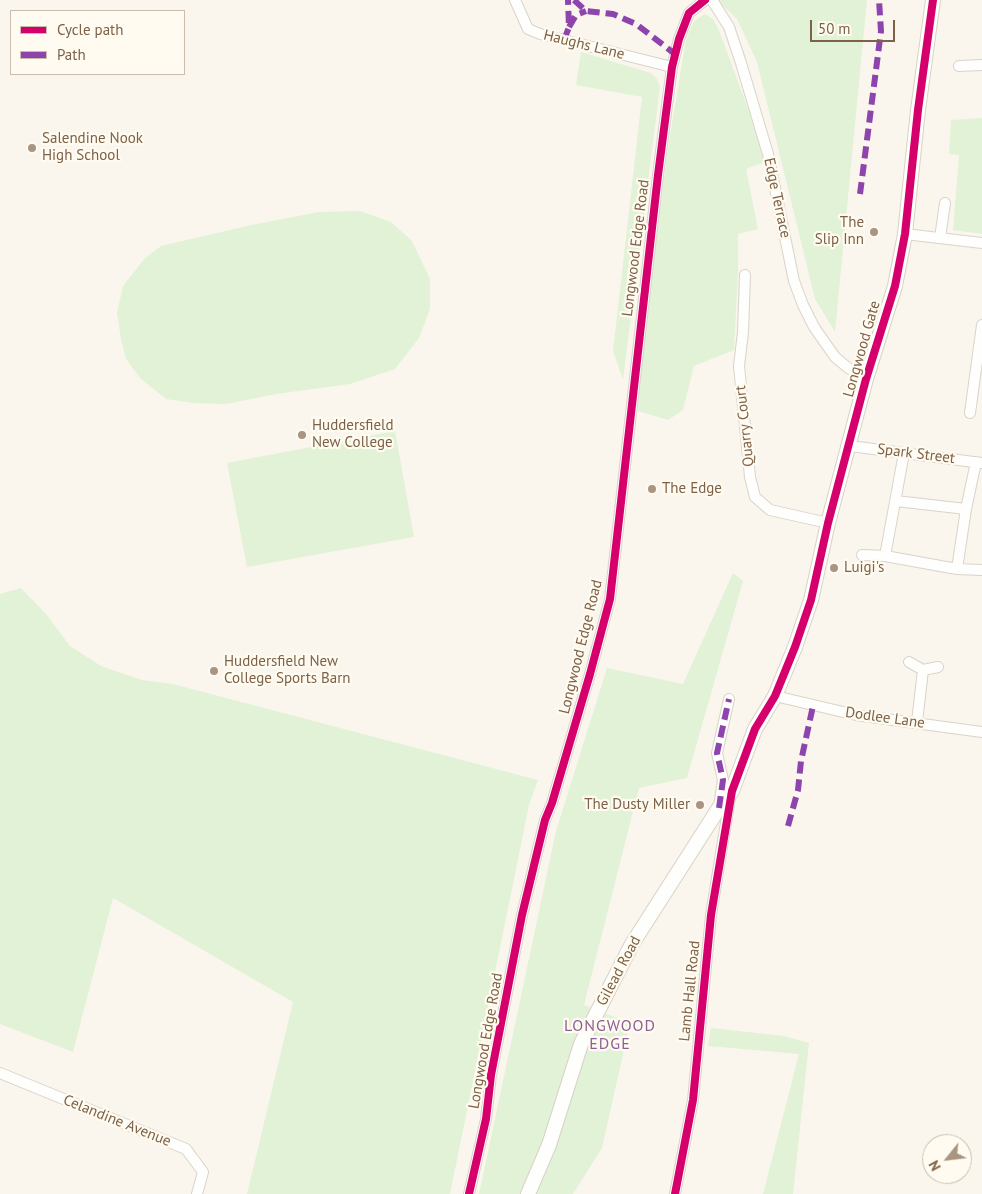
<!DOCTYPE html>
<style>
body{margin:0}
#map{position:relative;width:982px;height:1194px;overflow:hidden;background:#faf6ed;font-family:"PT Sans",sans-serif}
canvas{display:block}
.legend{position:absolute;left:10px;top:10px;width:175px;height:65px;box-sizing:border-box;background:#fffbf0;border:1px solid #cbbdad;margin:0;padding:6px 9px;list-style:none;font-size:15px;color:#7d6148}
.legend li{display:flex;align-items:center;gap:10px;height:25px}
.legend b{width:25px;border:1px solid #cbbdad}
.north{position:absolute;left:922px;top:1134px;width:50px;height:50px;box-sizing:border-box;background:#fffbf0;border:1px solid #cbbdad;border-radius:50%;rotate:241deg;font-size:14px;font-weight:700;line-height:20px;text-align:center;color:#7d6148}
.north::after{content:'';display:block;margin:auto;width:18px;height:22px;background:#a99582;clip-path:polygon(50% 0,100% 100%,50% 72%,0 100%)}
.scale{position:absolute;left:810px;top:20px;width:85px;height:22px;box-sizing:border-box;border:2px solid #7d6148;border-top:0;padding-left:6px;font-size:15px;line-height:18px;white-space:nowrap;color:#7d6148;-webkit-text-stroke:4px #fffbf0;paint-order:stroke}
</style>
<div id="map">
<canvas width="982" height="1194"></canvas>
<ul class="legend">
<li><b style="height:6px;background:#d6006c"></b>Cycle path</li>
<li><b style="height:6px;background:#8e44ad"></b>Path</li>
</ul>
<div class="north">N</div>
<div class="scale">50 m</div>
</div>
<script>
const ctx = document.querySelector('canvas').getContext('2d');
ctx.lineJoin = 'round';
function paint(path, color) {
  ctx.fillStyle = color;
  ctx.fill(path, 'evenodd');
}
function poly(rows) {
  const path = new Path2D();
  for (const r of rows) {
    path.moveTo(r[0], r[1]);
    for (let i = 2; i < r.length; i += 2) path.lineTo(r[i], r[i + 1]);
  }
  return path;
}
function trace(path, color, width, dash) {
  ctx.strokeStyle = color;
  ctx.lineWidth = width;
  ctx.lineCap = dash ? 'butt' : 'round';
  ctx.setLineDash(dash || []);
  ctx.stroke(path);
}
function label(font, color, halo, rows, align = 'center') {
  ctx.font = font + ' "PT Sans",sans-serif';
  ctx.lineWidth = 4.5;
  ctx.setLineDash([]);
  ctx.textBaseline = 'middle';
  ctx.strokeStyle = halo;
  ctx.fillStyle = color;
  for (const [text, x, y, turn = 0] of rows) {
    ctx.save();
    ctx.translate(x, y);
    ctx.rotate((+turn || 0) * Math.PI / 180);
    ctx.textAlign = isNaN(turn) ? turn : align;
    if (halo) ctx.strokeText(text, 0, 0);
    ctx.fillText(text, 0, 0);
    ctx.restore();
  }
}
paint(poly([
 [717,0,867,0,835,332,815,299,757,62,737,19],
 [705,14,713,19,719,30,767,161,746,169,758,229,738,234,738,274,734,350,694,366,683,410,668,420,638,411,642,356,667,154,686,39,694,21],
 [581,52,651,73,657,79,660,87,623,380,613,351,642,97,576,85],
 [982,118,982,234,953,230,959,155,949,154,951,120],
 [360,211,391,222,412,241,430,279,430,309,419,338,395,369,350,384,276,394,226,404,193,403,166,399,141,379,126,359,121,339,117,313,123,286,144,259,161,246,251,225,319,212],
 [395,431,414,537,247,567,227,463],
 [733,573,743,581,687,778,639,788,584,1005,630,1023,602,1148,573,1194,479,1194,556,831,607,668,683,684],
 [21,588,46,614,70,646,101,666,142,680,173,684,538,780,529,805,450,1194,247,1194,293,1002,113,898,73,1052,0,1024,0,594],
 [711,1028,784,1036,809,1043,793,1194,763,1194,799,1054,708,1046]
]), '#e2f2d6');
const street = poly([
 [515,0,528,29,540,34,672,67],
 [712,0,729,27,741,63,768,154,794,281,803,305,814,327,835,357,847,367,866,379],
 [959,66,982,65],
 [905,234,982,243],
 [940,238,945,203],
 [745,275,743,332,739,366,750,477,755,497,770,510,828,523],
 [970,413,982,325],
 [850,446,982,463],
 [904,453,885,556,957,569,982,570],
 [896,501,966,509],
 [862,555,885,556],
 [957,569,966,509,976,462],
 [909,662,923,670,938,667],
 [775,696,856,715,982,732],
 [917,722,923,670],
 [719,807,723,780,717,753,729,699],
 [0,1073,186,1149,203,1172,197,1194],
 [469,1194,486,1119,491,1075,522,915,545,820,552,803,590,674,610,599,658,175,672,67,679,39,689,13,705,0],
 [675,1194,693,1100,711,915,731,792]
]);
const secondary = poly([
 [528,1194,549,1145,581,1044,632,944,719,808,732,791,755,729,775,696,795,647,811,600,828,523,866,379,895,286,905,234,918,110,933,0]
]);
trace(street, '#d9d3cb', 12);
trace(secondary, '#d8d2c7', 16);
trace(street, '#fefefc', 10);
trace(secondary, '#fefefc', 14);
trace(poly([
 [574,0,586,11,613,14,636,24,675,54],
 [569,27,576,15,586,11],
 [564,40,569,27,568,0],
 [860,194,881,31,879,0],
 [719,808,723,780,717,753,729,699],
 [788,826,798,790,801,761,813,706]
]), '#8e44ad', 6, [12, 6]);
trace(poly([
 [469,1194,486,1119,491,1075,522,915,545,820,552,803,590,674,610,599,658,175,672,67,679,39,689,13,705,0],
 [675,1194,693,1100,711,915,732,791,755,729,775,696,795,647,811,600,828,523,866,379,895,286,905,234,918,110,933,0]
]), '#d6006c', 8);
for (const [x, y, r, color] of [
 [32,148,5,"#a99582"],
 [874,232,5,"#a99582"],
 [302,435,5,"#a99582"],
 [652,489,5,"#a99582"],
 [834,568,5,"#a99582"],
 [214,671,5,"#a99582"],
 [700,805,5,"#a99582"]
]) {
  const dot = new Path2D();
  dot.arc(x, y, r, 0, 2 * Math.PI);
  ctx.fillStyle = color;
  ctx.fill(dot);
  trace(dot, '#fffbf0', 2);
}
label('15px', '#7d6148', '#fffbf0', [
 ["Haughs Lane",584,45,14],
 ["Edge Terrace",777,198,78],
 ["Longwood Edge Road",636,248,-83],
 ["Longwood Gate",862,349,-74],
 ["Quarry Court",745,426,-96],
 ["Spark Street",916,454,7],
 ["Longwood Edge Road",581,647,-76],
 ["Dodlee Lane",885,718,8],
 ["Gilead Road",619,971,-62],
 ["Lamb Hall Road",690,991,-84],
 ["Longwood Edge Road",486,1041,-80],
 ["Celandine Avenue",117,1121,22]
]);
label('15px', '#7d6148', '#fffbf0', [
 ["Salendine Nook",42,139],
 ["High School",42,156],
 ["The",864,223,"right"],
 ["Slip Inn",864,240,"right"],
 ["Huddersfield",312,426],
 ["New College",312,443],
 ["The Edge",662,489],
 ["Luigi's",844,568],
 ["Huddersfield New",224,662],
 ["College Sports Barn",224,679],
 ["The Dusty Miller",690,805,"right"]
], 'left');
ctx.letterSpacing = '1px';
label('16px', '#8c5f99', '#fffbf0', [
 ["LONGWOOD",610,1026],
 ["EDGE",610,1044]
]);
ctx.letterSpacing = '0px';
</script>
